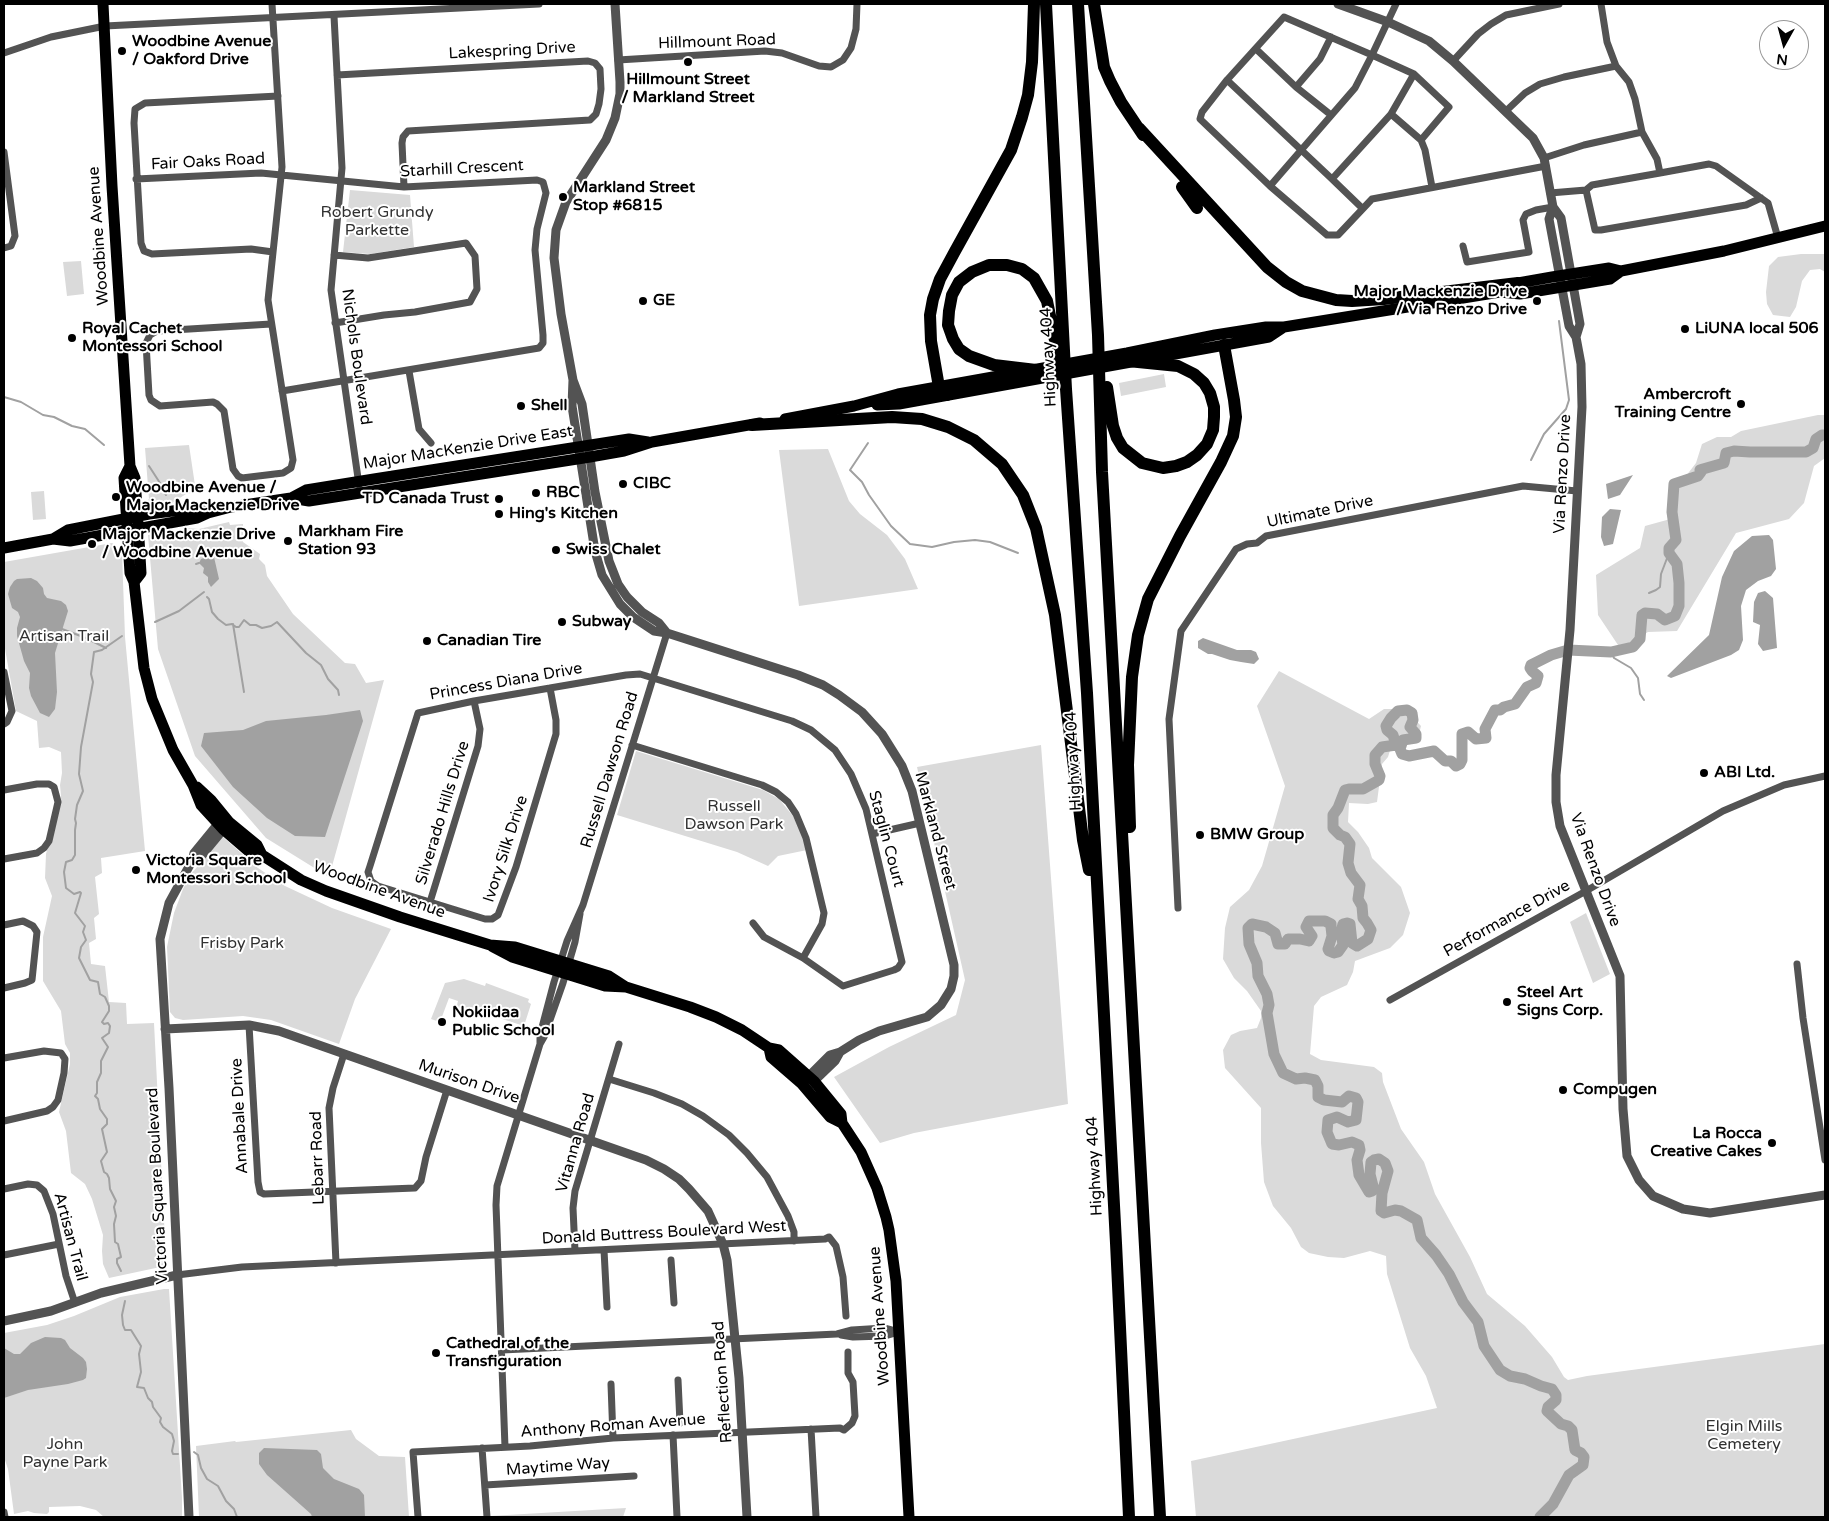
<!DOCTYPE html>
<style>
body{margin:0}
#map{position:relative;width:1829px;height:1521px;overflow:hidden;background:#fff;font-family:"Varela Round",sans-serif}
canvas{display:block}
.frame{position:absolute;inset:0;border:5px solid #000;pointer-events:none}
.north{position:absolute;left:1759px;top:20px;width:50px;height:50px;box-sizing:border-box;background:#fff;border:1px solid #999;border-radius:50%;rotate:187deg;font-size:14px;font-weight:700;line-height:20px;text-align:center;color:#000}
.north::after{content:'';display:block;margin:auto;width:18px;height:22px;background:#000;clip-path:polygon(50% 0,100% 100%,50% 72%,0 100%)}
</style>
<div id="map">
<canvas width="1829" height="1521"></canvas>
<div class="frame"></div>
<div class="north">N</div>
</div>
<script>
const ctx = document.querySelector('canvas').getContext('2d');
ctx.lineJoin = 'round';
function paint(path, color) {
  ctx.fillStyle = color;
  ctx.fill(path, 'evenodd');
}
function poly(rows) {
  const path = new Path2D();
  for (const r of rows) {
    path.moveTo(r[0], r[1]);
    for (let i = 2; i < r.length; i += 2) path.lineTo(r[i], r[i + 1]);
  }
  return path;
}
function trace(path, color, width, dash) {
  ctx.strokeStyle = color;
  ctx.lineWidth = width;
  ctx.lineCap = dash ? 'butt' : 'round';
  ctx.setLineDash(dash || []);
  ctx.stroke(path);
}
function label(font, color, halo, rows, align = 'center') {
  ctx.font = font + ' "Varela Round",sans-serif';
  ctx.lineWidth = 4;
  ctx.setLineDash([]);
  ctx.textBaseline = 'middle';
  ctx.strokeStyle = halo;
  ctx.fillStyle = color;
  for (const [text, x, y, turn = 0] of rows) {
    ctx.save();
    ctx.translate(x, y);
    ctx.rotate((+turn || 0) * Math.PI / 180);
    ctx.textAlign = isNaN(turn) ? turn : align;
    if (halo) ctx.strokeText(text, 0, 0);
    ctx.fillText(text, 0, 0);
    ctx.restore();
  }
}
paint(poly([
 [350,190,410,195,414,247,370,254,343,252],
 [1801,254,1825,254,1825,272,1820,269,1810,270,1802,281,1796,307,1790,317,1773,315,1767,304,1766,292,1769,266,1778,257],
 [81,261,84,294,67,296,63,262],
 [1164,374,1166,387,1121,396,1119,383],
 [1818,415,1825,415,1825,458,1814,466,1804,503,1789,519,1736,533,1677,631,1648,632,1620,648,1598,615,1596,575,1640,548,1645,526,1674,518,1676,489,1696,463,1702,444,1717,437,1731,437,1741,431],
 [189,445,196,492,186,494,172,503,161,502,157,505,146,502,149,499,145,448],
 [828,449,849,501,860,514,887,535,905,559,918,589,799,606,779,450],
 [44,491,46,519,33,520,31,492],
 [229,522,230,525,243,524,243,542,260,554,259,559,265,565,267,576,293,614,345,663,355,664,366,683,384,680,329,877,266,838,195,756,158,649,148,535,184,531,187,528,199,529],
 [112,543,118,547,122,553,125,637,145,851,101,858,102,873,95,877,99,914,94,918,96,939,89,943,91,964,105,966,109,1002,126,1003,127,1024,154,1023,166,1260,165,1266,109,1278,103,1264,102,1251,103,1235,92,1199,85,1184,71,1173,66,1131,59,1112,70,1064,70,1053,65,1044,61,1011,43,981,43,937,52,896,45,878,46,854,61,796,60,785,62,773,61,752,49,747,39,748,37,721,16,711,4,643,4,562],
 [1279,671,1369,719,1384,709,1405,709,1421,726,1418,738,1412,741,1400,740,1392,744,1388,757,1382,764,1377,802,1368,804,1349,803,1348,822,1358,832,1369,848,1372,858,1401,887,1410,913,1403,935,1390,948,1355,961,1353,972,1347,985,1321,997,1314,1006,1310,1054,1321,1060,1374,1067,1382,1073,1383,1082,1401,1129,1424,1162,1435,1194,1470,1257,1487,1294,1525,1326,1552,1357,1564,1377,1568,1380,1587,1376,1825,1344,1825,1517,1196,1517,1191,1461,1437,1408,1426,1376,1410,1348,1387,1274,1386,1256,1370,1251,1344,1258,1328,1257,1309,1253,1301,1247,1291,1228,1273,1206,1264,1182,1261,1143,1261,1108,1225,1068,1223,1050,1231,1035,1240,1031,1257,1028,1261,1018,1261,1011,1247,991,1234,978,1223,959,1225,928,1230,907,1249,890,1262,866,1285,786,1257,706],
 [1041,745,1068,1104,914,1133,880,1143,834,1077,889,1047,956,1015,965,980,917,767],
 [636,751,763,790,779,799,793,816,803,836,807,850,778,856,768,866,737,852,617,815],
 [223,837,258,868,285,886,332,908,391,929,355,999,339,1044,271,1020,243,1016,183,1020,175,1018,170,1012,167,947,174,913,183,889,191,874],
 [1586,913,1610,974,1593,983,1570,922],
 [464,979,485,986,486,983,529,999,528,1002,531,1004,524,1026,468,1008,465,1012,456,1009,458,1001,449,998,440,1022,431,1019,445,983],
 [164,1289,169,1289,182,1498,182,1517,104,1517,96,1510,80,1506,49,1507,49,1512,47,1514,34,1513,28,1511,14,1514,8,1469,4,1457,4,1333,47,1325,74,1316,120,1297],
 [351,1430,356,1439,379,1456,405,1457,409,1517,199,1517,196,1446,235,1441,236,1442],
 [626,1508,623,1517,490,1516]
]), '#dadada');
paint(poly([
 [1633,475,1620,495,1608,499,1606,484],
 [1610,509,1621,510,1613,544,1604,546,1601,537,1602,517],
 [1769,535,1773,540,1776,569,1771,576,1758,581,1746,590,1741,606,1743,640,1739,650,1731,655,1671,678,1667,676,1709,635,1722,577,1734,551,1752,536],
 [209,556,214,557,219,579,211,587,208,582,208,577,203,573,204,568,199,563,201,559],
 [31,578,37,581,43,588,44,594,47,598,61,601,66,605,68,611,55,653,57,692,55,709,49,717,40,713,31,696,29,688,30,673,24,661,17,636,17,628,20,617,18,612,12,608,8,594,10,587,14,581,17,579],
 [1765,591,1773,598,1777,648,1763,651,1758,644,1760,625,1753,622,1754,602,1758,593],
 [1203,638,1237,650,1251,650,1256,652,1259,659,1254,664,1241,662,1230,660,1212,654,1208,654,1198,648,1198,641],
 [360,710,363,721,325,837,295,836,267,818,233,787,201,746,204,733,243,730,266,721,326,715],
 [45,1337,61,1338,65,1340,70,1348,83,1358,86,1362,87,1369,86,1378,83,1380,68,1384,28,1390,4,1398,4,1348,14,1354,20,1354,31,1343],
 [264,1448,317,1450,321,1454,323,1468,334,1479,359,1489,364,1495,365,1517,312,1517,311,1514,267,1475,259,1464,259,1453]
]), '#a1a1a1');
trace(poly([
 [4,397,21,402,43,415,54,417,72,426,85,429,104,445],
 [868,443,850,470,862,482,869,495,891,526,910,544,932,547,954,542,975,540,990,542,1018,553],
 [1531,460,1544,434,1566,409,1569,400,1559,321],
 [149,466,160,483,166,495],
 [196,564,199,563],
 [1649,593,1656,590,1660,587,1661,574,1669,553],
 [207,597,209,599,212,612,218,619,226,625,232,624,236,627,239,627,244,620,250,625,256,625,262,628,271,626,277,622,306,653,321,665,328,679,338,690,339,695],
 [155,622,179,611,204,592],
 [233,624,244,692],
 [62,629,86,638,106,648],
 [1611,652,1614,658,1631,668,1638,678,1640,694,1644,700],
 [121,1271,117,1263,117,1259,121,1257,118,1244,115,1242,114,1224,116,1216,114,1207,116,1201,110,1189,109,1178,107,1174,104,1172,101,1161,107,1152,102,1129,107,1124,107,1119,100,1109,98,1099,95,1096,97,1093,97,1082,101,1073,101,1061,108,1047,102,1038,109,1033,110,1026,108,1023,104,1024,102,1022,109,1011,109,1006,105,997,100,994,98,982,90,980,79,958,81,947,86,940,83,932,85,926,75,913,81,893,80,892,74,894,66,888,64,872,66,862,72,860,75,855,75,830,76,823,75,819,77,805,83,791,79,774,81,747,93,682,91,674,94,652,102,650,122,636],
 [125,1301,122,1315,123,1325,125,1330,131,1330,141,1346,139,1354,141,1372,137,1387,144,1388,148,1398,152,1402,153,1407,161,1418,160,1422,163,1427,172,1434,174,1441,172,1451,173,1454,178,1454],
 [194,1452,198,1455,201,1468,207,1479,218,1486,226,1501,234,1509,237,1517]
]), '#a1a1a1', 2);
trace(poly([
 [1540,1517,1553,1504,1569,1475,1583,1465,1584,1457,1581,1453,1575,1450,1572,1430,1568,1426,1561,1424,1547,1411,1548,1407,1556,1400,1556,1395,1552,1389,1541,1386,1525,1379,1510,1376,1500,1370,1484,1346,1478,1322,1463,1302,1449,1274,1436,1255,1421,1238,1417,1220,1401,1211,1395,1210,1384,1213,1381,1211,1382,1193,1388,1171,1385,1163,1379,1159,1374,1160,1371,1162,1370,1174,1373,1186,1372,1191,1369,1192,1359,1175,1357,1160,1360,1150,1359,1145,1352,1142,1339,1145,1332,1144,1327,1132,1328,1120,1337,1117,1348,1122,1356,1120,1358,1102,1356,1098,1349,1096,1342,1102,1324,1100,1318,1097,1318,1086,1315,1080,1305,1078,1296,1079,1283,1073,1274,1054,1267,1013,1269,1005,1267,994,1258,976,1257,963,1249,944,1248,928,1252,924,1266,927,1275,933,1278,944,1285,944,1288,939,1300,939,1309,941,1312,936,1306,927,1309,921,1325,921,1331,924,1331,927,1332,936,1328,949,1329,951,1334,953,1338,952,1343,945,1341,932,1343,924,1347,923,1350,924,1352,943,1357,946,1368,939,1371,930,1367,923,1363,918,1362,906,1358,899,1360,885,1351,873,1348,863,1350,844,1345,837,1340,835,1333,828,1333,815,1338,808,1345,790,1349,789,1363,789,1379,780,1380,776,1375,764,1375,755,1382,747,1396,745,1393,735,1387,730,1386,726,1391,718,1398,711,1407,710,1412,713,1413,720,1410,727,1416,734,1416,738,1403,740,1400,749,1402,754,1409,756,1434,751,1445,761,1451,761,1456,766,1460,764,1462,760,1462,734,1468,732,1476,739,1486,738,1485,729,1495,710,1500,710,1504,707,1515,704,1527,687,1536,683,1538,676,1532,671,1530,668,1531,665,1551,655,1568,650,1611,652,1633,647,1640,639,1642,615,1645,613,1657,614,1665,620,1675,616,1679,606,1679,583,1677,564,1669,553,1669,548,1676,540,1672,512,1674,484,1698,476,1701,472,1700,470,1703,469,1724,463,1726,453,1734,451,1750,452,1806,452,1813,448,1816,439,1822,435,1825,435]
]), '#a1a1a1', 11);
trace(poly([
 [1396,4,1372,55,1284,17,1227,80,1202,112,1200,119,1270,186,1327,235,1338,235,1372,199,1546,166],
 [334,16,342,168,331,290,359,485],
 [1256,49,1296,87],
 [4,53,51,37,105,26,539,4],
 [618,60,765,51,782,53,819,66,831,67,843,60,851,48,856,29,857,4],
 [1453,61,1478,34,1491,24,1506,15,1559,4],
 [337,75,588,61,595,63,600,69,601,89,599,104,596,114,590,120,408,131,403,137,402,143,404,187],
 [1227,80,1332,179,1391,114,1421,140],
 [1506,111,1525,93,1540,84,1564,77,1616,66],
 [1391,114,1414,74],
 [1331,115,1296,87,1320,59,1331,37],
 [4,152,15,236,11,246,4,248],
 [1544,158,1584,145,1642,132],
 [1660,173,1709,164,1716,166,1768,203,1778,238],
 [136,179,261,173,404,187,537,180,543,182,546,193,537,229,535,250,543,335,543,343,539,348,282,391],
 [1332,179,1362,208],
 [1270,186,1355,88,1372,55,1414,74,1449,107,1421,140,1425,150,1432,187],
 [1586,190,1595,230,1601,230,1746,205,1761,198],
 [1550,193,1586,190,1592,185,1660,173,1657,159,1642,132,1635,99,1629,82,1616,66,1607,42,1601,4],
 [1463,246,1467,262,1529,252,1523,220,1526,214,1536,210,1553,207],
 [273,252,251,249,152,254,144,251,141,243,134,123,135,109,145,103,278,96],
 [334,255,368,258,466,243,475,256,477,289,470,302,415,312,384,315,335,323],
 [271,324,157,331,150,335,146,343,149,395,151,400,160,406,213,402,217,404,224,411,233,469,238,476,242,478,283,473,291,468,293,460,268,300,282,167,272,4],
 [409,371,419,429,431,443],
 [4,672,12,711,7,722,4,724],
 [550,688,556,720,556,734,516,867,498,915,492,919,485,919,378,886,371,881,368,872,370,866,418,713,474,701,626,675,640,674,792,721,811,730,835,750,851,774,866,809,902,962,898,968,894,970,843,986,803,958,764,937,753,923],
 [632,745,762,785,776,792,788,802,796,814,806,838,824,913,822,924,803,958],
 [4,790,37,784,49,784,54,787,58,802,49,841,44,848,37,853,4,859],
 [872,834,920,823],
 [430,902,478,746,480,729,474,701],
 [1178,908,1169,719,1181,631,1236,549,1247,544,1257,543,1266,536,1523,486,1577,491],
 [4,925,23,921,33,926,37,932,32,980,25,983,4,988],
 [1797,964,1803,1018,1825,1160],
 [1390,1000,1586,891,1723,811,1784,785,1825,776],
 [249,1025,258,1182,260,1192,264,1194,415,1188,421,1181,426,1157,447,1090],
 [540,1043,540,1035,554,982,567,941,583,905,667,633],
 [4,1058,44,1051,61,1053,65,1059,64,1073,58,1100,53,1107,47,1111,4,1121],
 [609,1079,654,1093,682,1104,703,1116,729,1135,747,1153,767,1177,788,1216,794,1232,794,1241],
 [4,1189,28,1184,37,1185,44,1191,53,1214,66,1276,75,1303],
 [604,1250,607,1307],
 [575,1251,573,1208,575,1191,619,1044],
 [4,1255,59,1244],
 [671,1260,674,1303],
 [336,1263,329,1108,333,1088,344,1054],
 [177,1275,242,1267,825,1239,829,1237,836,1246,843,1277,846,1316],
 [841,1335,853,1337,885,1336,899,1332],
 [502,1350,837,1334,852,1330,884,1328,899,1332],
 [678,1380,680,1423],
 [611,1384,613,1438],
 [811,1429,816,1517],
 [673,1435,677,1517],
 [505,1447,496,1205,497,1186,540,1044,544,1037,563,983,575,942,580,914],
 [482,1448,487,1517],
 [485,1485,634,1476],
 [4,1512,5,1517],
 [418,1517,413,1452,530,1446,613,1438,840,1428,844,1430,852,1423,855,1416,853,1382,848,1373,848,1352]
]), '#535353', 7);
trace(poly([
 [615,4,620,82,620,94,615,118,606,140,566,202,556,230,554,258,561,314,573,380,582,404,595,492,609,561,618,584,627,597,642,612,659,623,667,633],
 [1338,4,1388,22,1429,41,1453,61,1533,138,1544,158,1553,207,1561,218,1580,324,1576,337],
 [1553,207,1549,219,1569,326,1576,337,1581,364,1582,407,1570,630,1556,775,1556,802,1560,826,1620,976,1623,1109,1627,1156,1639,1180,1653,1196,1683,1209,1710,1213,1825,1195],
 [573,380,572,406,595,551,602,575,620,604,633,617,654,631,667,633,798,675,823,685,839,695,862,712,882,734,902,766,912,791,954,965,954,976,951,989,941,1005,927,1017,879,1031,859,1040,840,1052,830,1055,806,1079],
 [192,861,199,859,228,824],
 [165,1029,249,1025,279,1031,646,1160,664,1169,679,1179,689,1189,708,1211,723,1244,727,1260,739,1378,747,1517],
 [810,1085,835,1061,840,1052],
 [4,1321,51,1311,101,1293,177,1275],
 [189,1517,169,1088,160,939,169,903,192,861,194,853,221,820]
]), '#535353', 9);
trace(poly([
 [103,4,112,186,130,466,135,478,139,539,141,573,134,582],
 [1511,287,1518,283,1552,277,1609,268,1621,271,1724,251,1825,226],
 [877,405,899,404,1269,337,1284,327],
 [785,419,854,406,898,394,1127,353,1215,335,1266,327,1284,327,1500,292,1520,294,1610,279,1621,271],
 [130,466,124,478,130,573,134,582,144,668,152,699,173,750,193,785,201,805,223,829,252,854,262,855,301,880,326,891,400,917,490,945,515,947,609,976,626,987],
 [291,498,309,501,590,457,624,451,652,442,760,423],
 [53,539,68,530,149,514,196,508,208,513],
 [4,548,53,539,70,541,197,518,208,513,231,507,291,498,306,490,374,479,629,439,648,442],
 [197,787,211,800,229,822,257,845,262,855],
 [493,947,512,957,605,986,626,987,690,1007,716,1017,742,1030,769,1048,779,1050,814,1081,841,1114,842,1123,861,1152,877,1188,886,1217,889,1230,896,1281,909,1517],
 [769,1048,771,1057,801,1083,830,1117,842,1123]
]), '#000', 11);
trace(poly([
 [1046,4,1066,389,1087,693,1116,1243,1129,1517],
 [1078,4,1098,335,1102,472,1160,1517],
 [1094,4,1104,67,1110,81,1121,102,1143,135],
 [1139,128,1267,267,1286,282,1302,291,1336,300,1352,301,1384,299,1518,283],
 [1182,187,1197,208],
 [1036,370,994,365,969,356,959,349,953,339,948,325,949,311,952,295,959,282,972,272,989,265,1007,265,1022,269,1034,278,1047,301,1060,365],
 [1107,387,1113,426,1117,438,1123,448,1142,463,1163,468,1176,466,1187,462,1197,455,1207,444,1213,430,1214,417,1214,407,1210,393,1204,383,1194,374,1178,366,1128,361],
 [947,395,939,387,931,341,930,315,933,299,940,279,954,253,1011,150,1022,117,1028,95,1032,62,1034,4],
 [752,425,892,417,922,419,948,427,974,440,1002,464,1023,495,1036,528,1055,615,1083,840,1089,870],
 [1130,827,1128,765,1132,677,1138,635,1148,599,1180,536,1221,462,1233,436,1236,417,1234,400,1224,345]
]), '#000', 12);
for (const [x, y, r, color] of [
 [122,51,5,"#000"],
 [688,62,5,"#000"],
 [563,197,5,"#000"],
 [643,301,5,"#000"],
 [1537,301,5,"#000"],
 [1685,329,5,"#000"],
 [72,338,5,"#000"],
 [1741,404,5,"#000"],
 [521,406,5,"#000"],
 [623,484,5,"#000"],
 [536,493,5,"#000"],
 [116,497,5,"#000"],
 [499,499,5,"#000"],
 [499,514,5,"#000"],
 [288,541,5,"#000"],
 [92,544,5,"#000"],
 [556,550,5,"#000"],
 [562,622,5,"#000"],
 [427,641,5,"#000"],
 [1704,773,5,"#000"],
 [1200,835,5,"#000"],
 [136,870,5,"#000"],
 [1507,1002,5,"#000"],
 [442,1022,5,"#000"],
 [1563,1090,5,"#000"],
 [1772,1143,5,"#000"],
 [436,1353,5,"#000"]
]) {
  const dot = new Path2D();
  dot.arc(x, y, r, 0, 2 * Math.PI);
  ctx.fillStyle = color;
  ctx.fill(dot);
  trace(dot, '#fff', 2);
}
label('bold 16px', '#000', '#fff', [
 ["Woodbine Avenue",132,42],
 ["/ Oakford Drive",132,60],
 ["Hillmount Street",688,80,"center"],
 ["/ Markland Street",688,98,"center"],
 ["Markland Street",573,188],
 ["Stop #6815",573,206],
 ["Major Mackenzie Drive",1527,292,"right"],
 ["/ Via Renzo Drive",1527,310,"right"],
 ["GE",653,301],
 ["Royal Cachet",82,329],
 ["Montessori School",82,347],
 ["LiUNA local 506",1695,329],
 ["Ambercroft",1731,395,"right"],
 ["Training Centre",1731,413,"right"],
 ["Shell",531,406],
 ["CIBC",633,484],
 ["Woodbine Avenue /",126,488],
 ["Major Mackenzie Drive",126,506],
 ["RBC",546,493],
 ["TD Canada Trust",489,499,"right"],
 ["Hing's Kitchen",509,514],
 ["Markham Fire",298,532],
 ["Station 93",298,550],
 ["Major Mackenzie Drive",102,535],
 ["/ Woodbine Avenue",102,553],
 ["Swiss Chalet",566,550],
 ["Subway",572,622],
 ["Canadian Tire",437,641],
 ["ABI Ltd.",1714,773],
 ["BMW Group",1210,835],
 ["Victoria Square",146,861],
 ["Montessori School",146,879],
 ["Steel Art",1517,993],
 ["Signs Corp.",1517,1011],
 ["Nokiidaa",452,1013],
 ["Public School",452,1031],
 ["Compugen",1573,1090],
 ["La Rocca",1762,1134,"right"],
 ["Creative Cakes",1762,1152,"right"],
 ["Cathedral of the",446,1344],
 ["Transfiguration",446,1362]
], 'left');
label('16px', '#000', '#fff', [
 ["Hillmount Road",717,42,-2],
 ["Lakespring Drive",512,51,-3],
 ["Fair Oaks Road",208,162,-3],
 ["Starhill Crescent",462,169,-3],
 ["Woodbine Avenue",99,236,-94],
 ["Nichols Boulevard",356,357,82],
 ["Highway 404",1049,357,-93],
 ["Major MacKenzie Drive East",468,448,-9],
 ["Via Renzo Drive",1563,474,-87],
 ["Ultimate Drive",1320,512,-12],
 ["Princess Diana Drive",506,682,-10],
 ["Highway 404",1074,761,-93],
 ["Russell Dawson Road",610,770,-73],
 ["Silverado Hills Drive",443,813,-73],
 ["Markland Street",935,831,75],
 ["Staglin Court",886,839,75],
 ["Ivory Silk Drive",506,849,-72],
 ["Via Renzo Drive",1595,870,70],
 ["Woodbine Avenue",379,890,20],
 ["Performance Drive",1507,919,-29],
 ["Murison Drive",469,1082,19],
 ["Annabale Drive",240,1116,-93],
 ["Vitanna Road",576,1143,-74],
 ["Lebarr Road",318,1158,-92],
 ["Highway 404",1095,1166,-93],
 ["Victoria Square Boulevard",158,1186,-93],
 ["Donald Buttress Boulevard West",664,1233,-3],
 ["Artisan Trail",70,1237,75],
 ["Woodbine Avenue",880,1316,-94],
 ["Reflection Road",723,1382,-94],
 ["Anthony Roman Avenue",613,1426,-4],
 ["Maytime Way",558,1467,-4]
]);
label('16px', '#313131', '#fff', [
 ["Robert Grundy",377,213],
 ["Parkette",377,231],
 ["Artisan Trail",64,637],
 ["Russell",734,807],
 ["Dawson Park",734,825],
 ["Frisby Park",242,944],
 ["Elgin Mills",1744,1427],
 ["Cemetery",1744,1445],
 ["John",65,1445],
 ["Payne Park",65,1463]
]);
</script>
